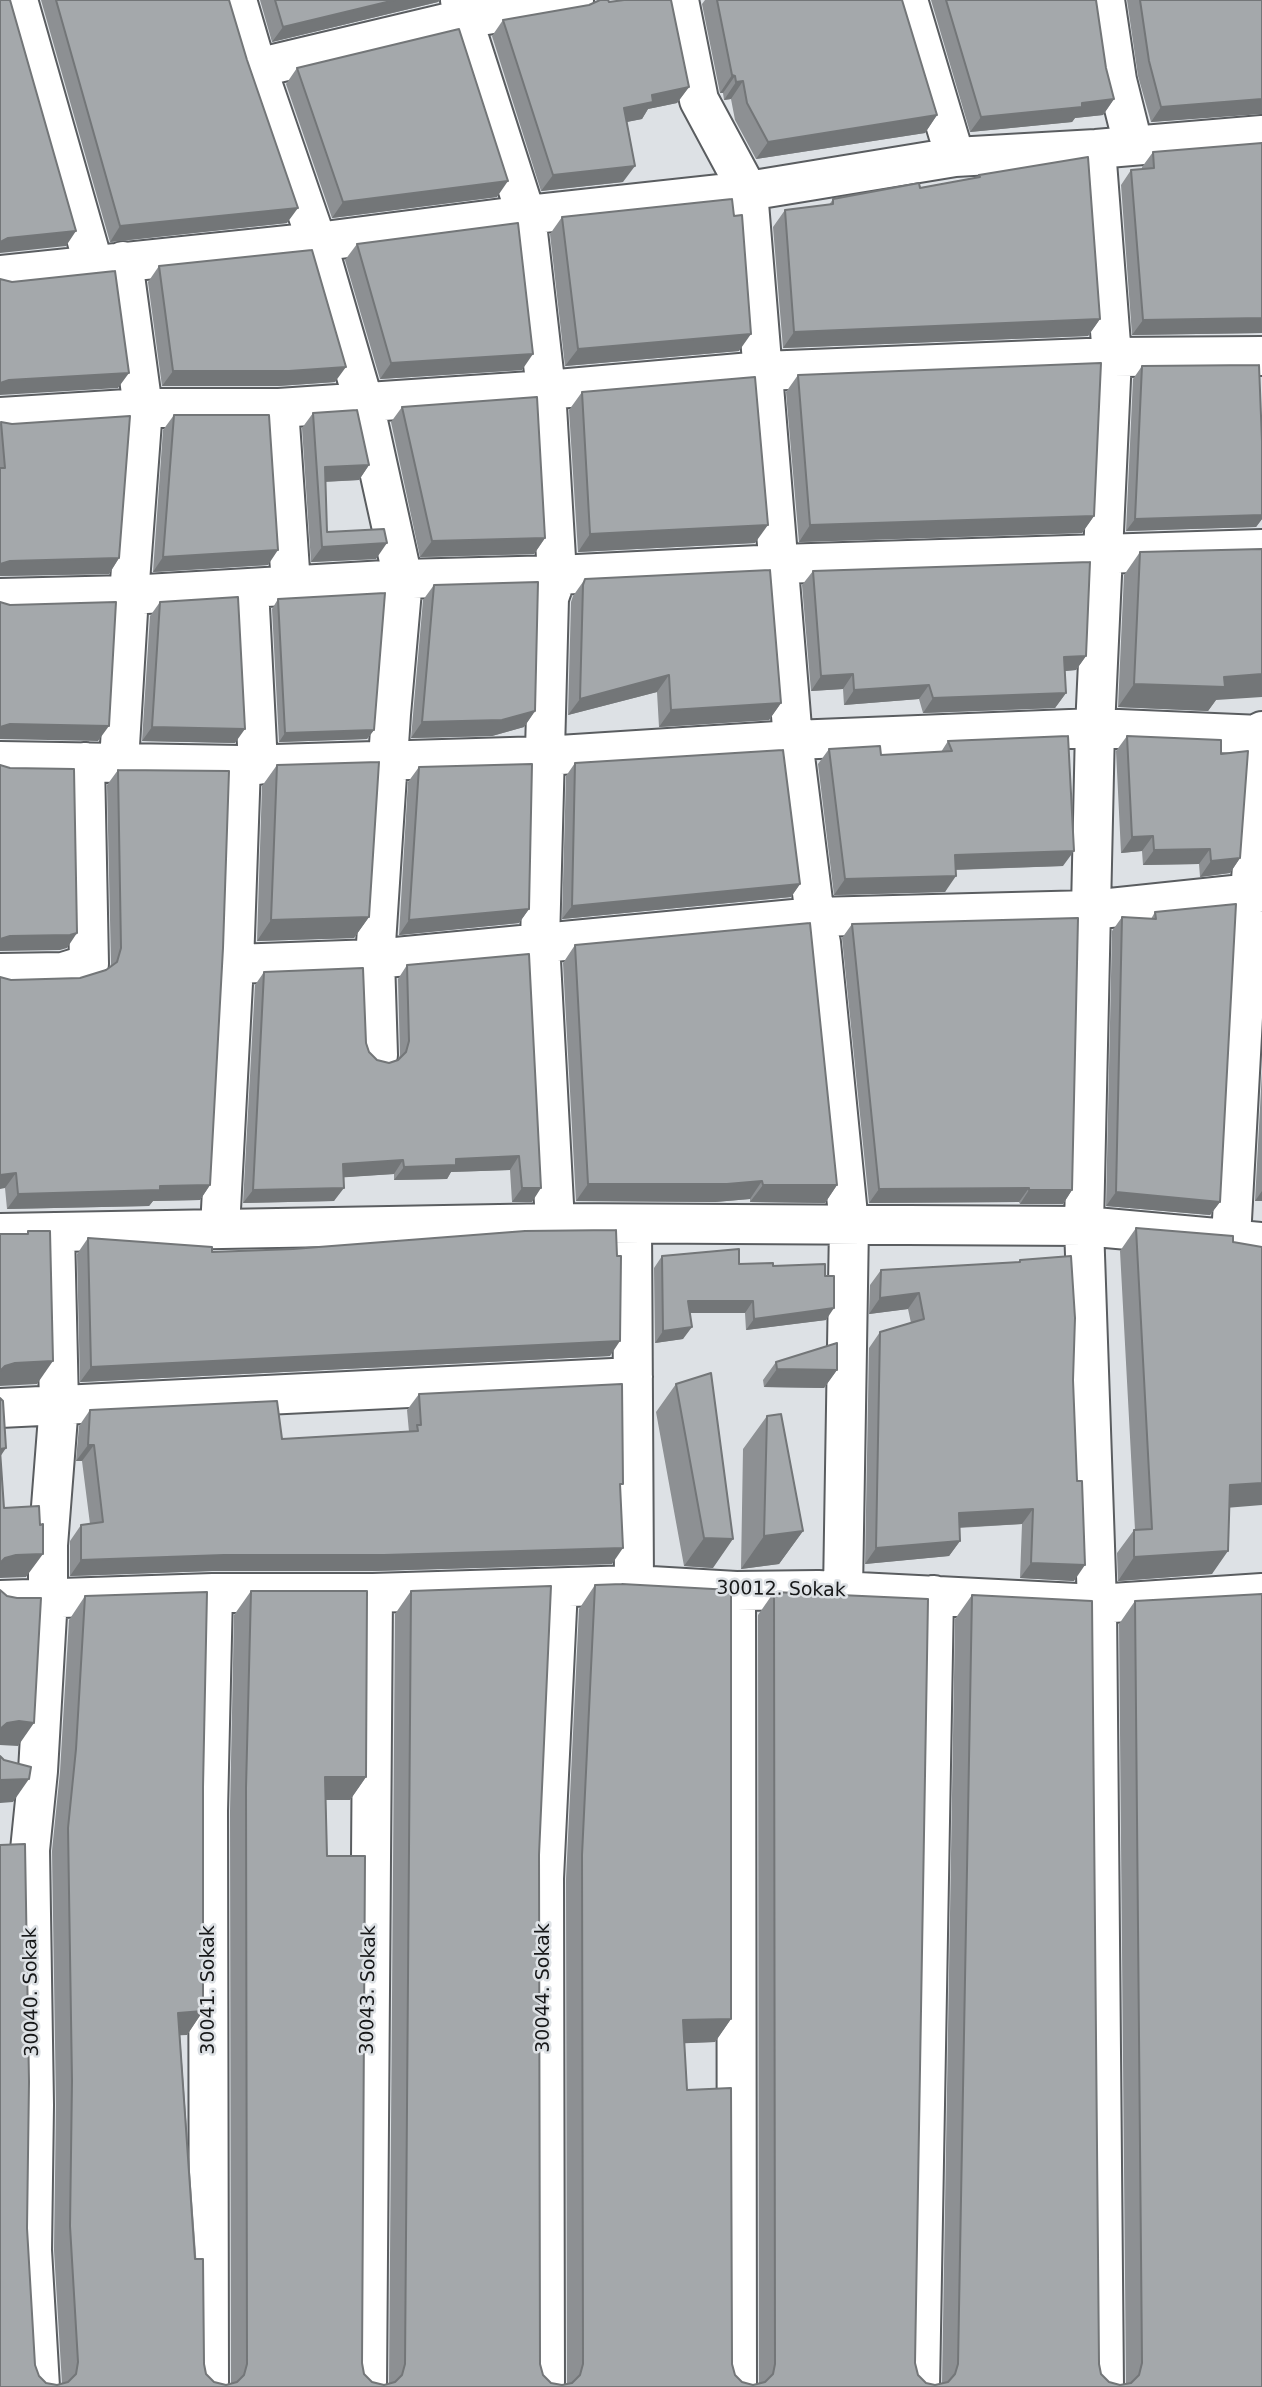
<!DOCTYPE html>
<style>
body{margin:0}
canvas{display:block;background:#dde1e5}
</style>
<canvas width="1262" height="2387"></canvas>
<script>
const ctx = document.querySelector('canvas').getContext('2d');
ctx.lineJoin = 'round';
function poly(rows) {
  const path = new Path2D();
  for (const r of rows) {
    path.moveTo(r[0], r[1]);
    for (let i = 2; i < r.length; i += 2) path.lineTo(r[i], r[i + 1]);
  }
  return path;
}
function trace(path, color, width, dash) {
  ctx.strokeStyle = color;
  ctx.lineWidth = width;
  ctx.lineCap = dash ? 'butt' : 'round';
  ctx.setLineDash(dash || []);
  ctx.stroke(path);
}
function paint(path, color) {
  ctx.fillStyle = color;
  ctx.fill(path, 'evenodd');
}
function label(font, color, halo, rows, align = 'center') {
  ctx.font = font + ' "DejaVu Sans",sans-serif';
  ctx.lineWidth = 5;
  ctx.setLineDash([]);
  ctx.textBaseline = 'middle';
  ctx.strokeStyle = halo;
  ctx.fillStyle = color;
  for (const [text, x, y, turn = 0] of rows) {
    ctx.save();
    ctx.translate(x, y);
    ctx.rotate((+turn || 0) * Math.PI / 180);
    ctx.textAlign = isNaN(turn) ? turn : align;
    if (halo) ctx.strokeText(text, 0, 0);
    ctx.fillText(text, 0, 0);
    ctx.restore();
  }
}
const minor = poly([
 [18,0,94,266],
 [237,0,257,68,317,242,364,403,403,579,391,714,375,959,378,1055],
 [460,0,463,19,526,215,546,390,557,575,549,598,540,942,555,1223],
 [679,0,699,100,748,191,793,740,815,917,821,943,849,1225,843,1591],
 [908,0,955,157],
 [1105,0,1117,80,1133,144],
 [257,68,463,19,574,0],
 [1096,149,1112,357,1095,728,1084,1226,1097,1604,1104,2387],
 [0,275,317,242,526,215,748,191,955,157,1096,149,1262,135],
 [279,408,291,585],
 [0,417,143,408,279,408,546,390,763,371,1112,357,1262,356],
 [249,588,258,765],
 [0,598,129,595,403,579,557,575,780,564,1262,549],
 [0,761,241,765,544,756,793,740,1095,728,1262,735],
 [119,762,129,595,143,408,123,261],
 [234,964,375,959,815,917,1091,910,1262,892],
 [0,973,63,972,89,964,85,762],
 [632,1224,634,1585],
 [220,1228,234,964,241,765],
 [0,1233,555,1223,1084,1226,1262,1242],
 [1231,1238,1249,907,1262,731],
 [0,1408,633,1377],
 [736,1591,737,2387],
 [0,1600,213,1593,373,1593,634,1585,736,1591,818,1590,1097,1604,1262,1593],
 [40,2387,32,2250,34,2105,30,1850,38,1771,48,1597,48,1545,59,1404,55,1232],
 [209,2387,208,1811,213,1593],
 [367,2387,373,1593],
 [545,2387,544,1878,558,1588],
 [920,2387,934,1595]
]);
trace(minor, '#5a5d60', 42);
trace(minor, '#fff', 38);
paint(poly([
 [41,0,229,0,287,223,110,242],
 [260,0,440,0,438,2,272,42],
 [705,0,717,0,937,115,925,133,756,159,735,120,731,99,724,100,723,93,720,93,702,4],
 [931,0,1096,0,1106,68,1114,99,1103,115,1075,118,1072,122,970,132],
 [1127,0,1262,0,1260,113,1151,122,1138,76],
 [609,2,689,87,677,103,648,109,642,119,626,122,623,182,541,191,492,36,503,20],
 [297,68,497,197,332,218,286,84],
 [1153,152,1262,333,1132,335,1121,185,1131,170,1142,169,1142,167],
 [979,175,1100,319,1088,336,783,348,773,227,785,210,829,205,833,199,920,188,977,178],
 [562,217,739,351,565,366,550,234],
 [357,244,522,370,380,379,345,260],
 [159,266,335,382,278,386,162,386,148,282],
 [1142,366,1262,441,1262,519,1256,527,1126,531,1133,379],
 [798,375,1094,516,1082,533,799,542,786,392],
 [582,392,755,543,578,552,569,410],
 [402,407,545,538,534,554,420,557,391,422],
 [313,413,369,465,359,480,325,482,327,532,376,559,311,562,302,428],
 [174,415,268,565,153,572,163,430],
 [1,422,119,558,109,574,0,576,0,424],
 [1140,552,1216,700,1208,711,1118,707,1124,575],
 [813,571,1086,656,1076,670,1065,671,1066,693,1055,708,923,713,919,699,844,705,843,689,811,691,802,585],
 [585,579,781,703,769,720,659,727,657,692,568,715,571,602,573,596],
 [434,585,535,711,524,727,492,736,411,738,423,600],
 [278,599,374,730,367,739,279,742,272,609],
 [160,602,235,743,142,741,150,616],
 [1127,736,1221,754,1240,858,1230,873,1200,877,1199,864,1143,865,1142,851,1121,853,1116,751],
 [948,741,1063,866,956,870,945,892,834,895,818,764,829,749,881,755,941,752],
 [575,763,800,884,791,897,562,919,566,776],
 [277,765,369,917,354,938,257,941,262,786],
 [419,767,529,909,519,923,399,935,408,782],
 [118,770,210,1185,200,1200,153,1201,149,1206,7,1209,5,1188,11,980,80,978,106,970,110,967,111,964,107,785],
 [1155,912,1220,1202,1210,1215,1106,1206,1112,931,1122,917,1151,919],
 [852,924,1072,1190,1063,1204,1020,1204,1019,1202,869,1203,842,938],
 [575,945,837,1185,825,1203,750,1202,750,1199,715,1202,576,1201,563,963],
 [529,954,532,1202,512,1202,510,1170,451,1172,447,1179,394,1180,394,1174,344,1177,334,1201,243,1203,255,985,264,972,366,1043,369,1052,377,1060,389,1063,398,1060,400,1055,398,979,407,965],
 [1262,1071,1262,1201,1255,1201],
 [1136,1228,1233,1242,1229,1508,1212,1574,1118,1581,1117,1553,1134,1530,1135,1530,1120,1251],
 [88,1238,212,1252,610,1356,80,1382,77,1254],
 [662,1256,773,1266,826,1320,746,1330,745,1313,690,1313,683,1339,655,1343,654,1268],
 [1020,1260,1073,1380,1074,1581,1020,1578,1022,1524,959,1528,960,1541,949,1556,865,1564,869,1348,880,1332,911,1323,908,1309,869,1314,870,1285,881,1270,1018,1262],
 [776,1362,837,1370,824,1388,764,1387,763,1380],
 [676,1384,713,1568,684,1566,656,1412],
 [419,1394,620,1488,612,1564,373,1571,212,1571,70,1576,70,1541,81,1525,90,1524,82,1461,76,1461,79,1426,90,1410,282,1439,409,1432,407,1410],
 [767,1416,803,1531,779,1564,741,1569,743,1449],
 [595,1585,731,2019,715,2042,684,2043,687,2090,732,2364,735,2375,742,2382,753,2385,759,2384,758,1615,774,1592,915,2363,918,2375,926,2383,935,2385,942,2384,955,1619,972,1595,1099,2364,1101,2374,1109,2382,1120,2385,1126,2384,1119,1624,1135,1601,1262,2387,0,2387,27,2228,35,2365,39,2376,46,2383,57,2385,62,2384,54,2250,56,2105,52,1851,60,1772,69,1620,85,1596,203,1787,203,2011,187,2035,180,2035,204,2364,206,2374,214,2382,226,2385,231,2384,230,1811,234,1615,251,1591,366,1777,350,1800,326,1800,327,1856,362,2363,364,2374,372,2382,384,2385,389,2384,395,1614,411,1591,539,1855,540,2364,543,2375,551,2383,562,2385,567,2384,566,1879,579,1609]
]), '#8d9093');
paint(poly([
 [395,0,440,0,438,2,272,42,283,27],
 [732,75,735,76,723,93,720,93],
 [743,81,731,99,724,100,736,82],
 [689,87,677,103,648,109,642,119,612,125,624,108,652,95],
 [1114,99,1103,115,1075,118,1072,122,970,132,981,117,1082,103],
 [1262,99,1262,114,1151,122,1161,107],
 [937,115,925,133,756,159,768,142],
 [635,166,623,182,541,191,553,175],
 [508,181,497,197,332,218,343,202],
 [298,208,287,223,110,242,120,226],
 [76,231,66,246,0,253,0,242,8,238],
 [1262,318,1262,333,1132,335,1143,320],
 [1100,319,1088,336,783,348,794,332],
 [751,334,739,351,565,366,578,349],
 [533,354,522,370,380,379,391,363],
 [346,367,335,382,278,386,162,386,173,371],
 [129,373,118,388,0,395,0,383,9,380],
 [369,465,359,480,318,482,325,467],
 [1262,515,1262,519,1256,527,1126,531,1135,519],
 [1094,516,1082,533,799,542,810,525],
 [768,525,755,543,578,552,590,534],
 [545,538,534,554,420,557,432,541],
 [387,543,376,559,311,562,322,547],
 [278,550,268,565,153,572,163,557],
 [119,558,109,574,0,576,0,564,10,561],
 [1086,656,1076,670,1054,672,1064,657],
 [853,674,843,689,811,691,821,676],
 [1262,674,1262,697,1216,700,1208,711,1118,707,1134,684],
 [669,675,657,692,568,715,580,699],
 [929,685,919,699,844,705,854,690],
 [1066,693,1055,708,923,713,933,698],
 [781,703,769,720,659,727,671,710],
 [535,711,524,727,492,736,411,738,422,722],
 [10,724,109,726,98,741,0,739,0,727],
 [152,727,245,729,235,743,142,741],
 [374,730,367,739,279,742,285,733],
 [1153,836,1142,851,1121,853,1132,837],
 [1210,849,1199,864,1143,865,1154,850],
 [1074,851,1063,866,944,870,955,855],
 [1240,858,1230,873,1200,877,1211,861],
 [956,876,945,892,834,895,845,879],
 [800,884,791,897,562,919,572,906],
 [529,909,519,923,399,935,409,920],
 [369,917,354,938,257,941,271,920],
 [77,933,67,948,60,950,0,951,0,939,10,936],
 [519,1156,510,1170,451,1172,447,1179,394,1180,404,1167,456,1159],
 [403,1160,394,1174,334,1178,343,1164],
 [16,1173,5,1188,0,1189,0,1175],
 [762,1181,750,1199,715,1202,576,1201,588,1184],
 [210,1185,200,1200,153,1201,149,1206,7,1209,18,1194,160,1186],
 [763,1185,837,1185,825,1203,750,1202],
 [344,1188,334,1201,243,1203,253,1190],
 [522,1188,541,1188,532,1202,512,1202],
 [1029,1188,1019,1202,869,1203,879,1189],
 [1029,1190,1072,1190,1063,1204,1020,1204],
 [1262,1191,1262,1201,1255,1201],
 [1116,1192,1220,1202,1210,1215,1106,1206],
 [919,1293,908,1309,869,1314,880,1298],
 [688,1301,753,1301,745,1313,680,1313],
 [834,1308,826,1320,746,1330,754,1319],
 [692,1327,683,1339,655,1343,663,1331],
 [620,1341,610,1356,80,1382,91,1367],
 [53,1361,37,1384,0,1386,0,1371,5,1366,15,1363],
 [777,1369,837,1370,824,1388,764,1387],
 [88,1445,94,1445,82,1461,76,1461],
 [6,1448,0,1457,0,1449],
 [1262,1483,1262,1505,1213,1509,1230,1485],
 [1033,1509,1022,1524,948,1528,959,1513],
 [803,1531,779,1564,741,1569,764,1536],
 [704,1538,733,1539,713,1568,684,1566],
 [960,1541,949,1556,865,1564,876,1548],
 [623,1548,612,1564,373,1571,212,1571,70,1576,81,1560,224,1555],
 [1228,1551,1212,1574,1118,1581,1134,1557],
 [43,1554,26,1577,0,1578,0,1563,5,1558,16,1555],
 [1031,1563,1085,1565,1074,1581,1020,1578],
 [19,1721,34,1723,18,1746,0,1745,0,1729,7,1723],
 [325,1777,366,1777,350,1800,308,1800],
 [29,1779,13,1802,0,1803,0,1780],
 [203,2011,187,2035,162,2036,178,2013],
 [731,2019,715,2042,667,2044,683,2020]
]), '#737678');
const building = poly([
 [0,0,10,0,76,231,8,238,0,242,0,0],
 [56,0,229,0,247,60,298,208,120,226,56,0],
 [275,0,395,0,283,27,275,0],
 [600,0,608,0,609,2,624,0,671,0,689,87,652,95,653,102,624,108,635,166,553,175,503,20,589,5,600,0],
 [717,0,902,0,937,115,768,142,747,103,743,81,736,82,735,76,732,75,717,0],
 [946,0,1096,0,1106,68,1114,99,1082,103,1082,107,981,117,946,0],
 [1140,0,1262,0,1262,99,1161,107,1149,61,1140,0],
 [459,29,508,181,343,202,297,68,459,29],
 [1262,143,1262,318,1143,320,1131,170,1154,168,1153,152,1262,143],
 [1088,157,1100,319,794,332,785,210,833,204,833,199,919,183,920,188,980,177,979,175,1088,157],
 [732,199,734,216,742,215,751,334,578,349,562,217,732,199],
 [518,223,533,354,391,363,357,244,518,223],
 [312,250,346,367,289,371,173,371,159,266,312,250],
 [115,271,129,373,9,380,0,383,0,279,12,282,115,271],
 [1101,363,1094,516,810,525,798,375,1101,363],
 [1259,365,1262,441,1262,515,1135,519,1142,366,1259,365],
 [755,377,768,525,590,534,582,392,755,377],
 [537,397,545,538,432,541,402,407,537,397],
 [357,410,369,465,325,467,327,532,384,529,387,543,322,547,313,413,357,410],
 [174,415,269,415,278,550,163,557,174,415],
 [130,416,119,558,10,561,0,564,0,468,5,468,1,422,12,424,130,416],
 [1262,549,1262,674,1224,677,1225,687,1134,684,1140,552,1262,549],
 [1090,562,1086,656,1064,657,1066,693,933,698,929,685,854,690,853,674,821,676,813,571,1090,562],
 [770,570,781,703,671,710,669,675,580,699,583,585,585,579,770,570],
 [538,582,535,711,502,720,422,722,434,585,538,582],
 [385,593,374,730,285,733,278,599,385,593],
 [238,597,245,729,152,727,160,602,238,597],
 [0,602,10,605,116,602,109,726,10,724,0,727,0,602],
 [1068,736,1074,851,955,855,956,876,845,879,829,749,880,746,881,755,952,751,948,741,1068,736],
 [1127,736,1221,740,1221,754,1248,751,1240,858,1211,861,1210,849,1154,850,1153,836,1132,837,1127,736],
 [783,750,800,884,572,906,575,763,783,750],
 [379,762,369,917,271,920,277,765,379,762],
 [532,764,529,909,409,920,419,767,532,764],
 [0,765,10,768,74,769,77,933,70,935,10,936,0,939,0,765],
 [118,770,229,771,223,948,210,1185,160,1186,160,1190,18,1194,16,1173,0,1175,0,977,11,980,80,978,106,970,117,962,121,948,118,770],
 [1236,904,1220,1202,1116,1192,1122,917,1156,919,1155,912,1236,904],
 [1078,918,1072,1190,1029,1190,1029,1188,879,1189,852,924,1078,918],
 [810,923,837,1185,763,1185,762,1181,727,1184,588,1184,575,945,810,923],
 [529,954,541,1188,522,1188,519,1156,456,1159,456,1165,404,1167,403,1160,343,1164,344,1188,253,1190,264,972,363,968,366,1043,369,1052,377,1060,389,1063,398,1060,406,1052,409,1041,407,965,529,954],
 [1136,1228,1233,1236,1233,1242,1262,1247,1262,1483,1230,1485,1228,1551,1134,1557,1134,1530,1152,1529,1136,1228],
 [616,1230,617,1256,621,1256,620,1341,91,1367,88,1238,212,1247,212,1252,293,1249,525,1231,616,1230],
 [28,1231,50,1231,53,1361,15,1363,5,1366,0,1371,0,1234,28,1234,28,1231],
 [739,1249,739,1264,773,1263,773,1266,825,1264,825,1276,834,1276,834,1308,754,1319,753,1301,688,1301,692,1327,663,1331,662,1256,739,1249],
 [1071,1256,1075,1318,1073,1380,1077,1481,1082,1481,1085,1565,1031,1563,1033,1509,959,1513,960,1541,876,1548,880,1332,924,1319,919,1293,880,1298,881,1270,1020,1262,1020,1260,1071,1256],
 [837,1343,837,1370,777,1369,776,1362,837,1343],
 [711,1373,733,1539,704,1538,676,1384,711,1373],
 [622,1384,623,1484,620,1484,623,1548,384,1555,224,1555,81,1560,81,1525,103,1522,94,1445,88,1445,90,1410,277,1401,282,1439,418,1431,417,1425,421,1425,419,1394,622,1384],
 [0,1398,3,1401,6,1448,0,1449,0,1398],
 [781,1414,803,1531,764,1536,767,1416,781,1414],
 [0,1450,4,1508,39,1506,40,1525,43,1524,43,1554,16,1555,5,1558,0,1563,0,1450],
 [622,1584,731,1590,731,2019,683,2020,687,2090,731,2088,732,2364,735,2375,742,2382,753,2385,765,2382,773,2374,775,2364,774,1592,928,1599,915,2363,918,2375,926,2383,935,2385,948,2382,955,2374,958,2364,972,1595,1092,1601,1099,2364,1101,2374,1109,2382,1120,2385,1131,2383,1139,2375,1142,2363,1135,1601,1262,1594,1262,2387,0,2387,0,1845,25,1844,29,2082,27,2228,35,2365,39,2376,46,2383,57,2385,68,2382,76,2374,78,2362,70,2226,72,2081,68,1828,76,1749,85,1596,207,1592,203,1787,203,2011,178,2013,195,2259,203,2259,204,2364,206,2374,214,2382,226,2385,237,2382,244,2375,247,2364,246,1788,251,1591,367,1591,366,1777,325,1777,327,1856,365,1856,362,2363,364,2374,372,2382,384,2385,395,2382,402,2375,405,2364,411,1591,551,1586,539,1855,540,2364,543,2375,551,2383,562,2385,572,2383,580,2375,583,2364,582,1855,595,1585,622,1584],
 [0,1590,7,1596,17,1598,41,1598,34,1723,19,1721,7,1723,0,1729,0,1590],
 [0,1756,4,1760,31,1767,29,1779,0,1780,0,1756]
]);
paint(building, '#a4a8ab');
trace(building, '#737678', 2);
label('19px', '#171819', '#dde1e5', [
 ["30012. Sokak",781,1590,1],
 ["30044. Sokak",544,1988,-90],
 ["30041. Sokak",209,1990,-90],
 ["30043. Sokak",369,1990,-89],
 ["30040. Sokak",32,1992,-91]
]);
</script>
